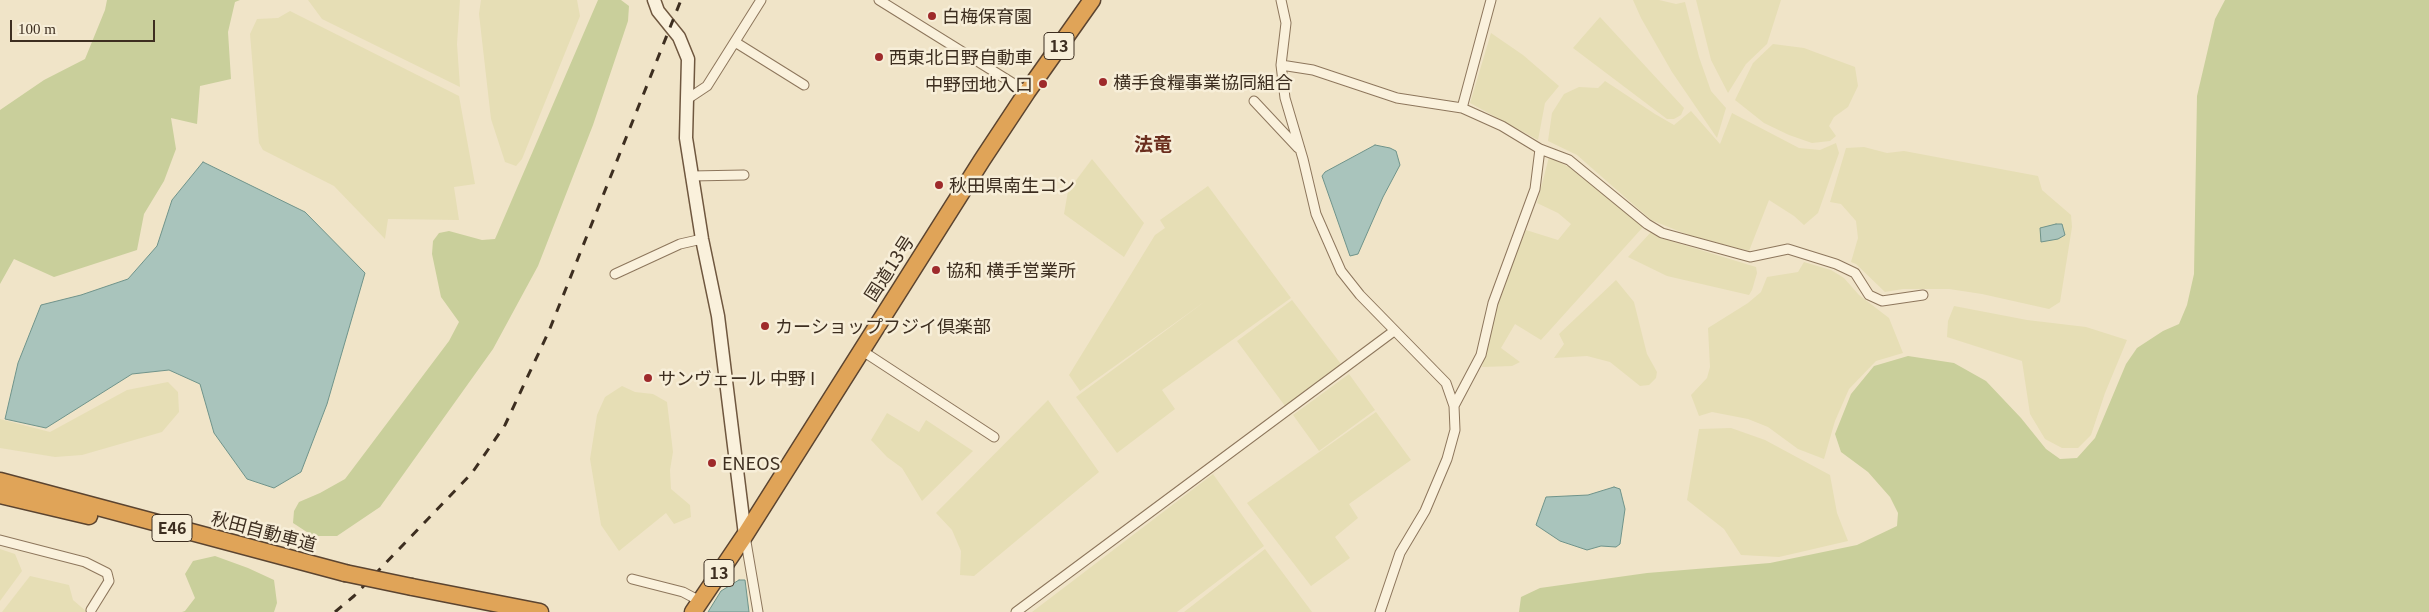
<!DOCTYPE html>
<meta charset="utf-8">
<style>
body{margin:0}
#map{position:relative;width:2429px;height:612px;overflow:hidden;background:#f0e4c8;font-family:Georgia,serif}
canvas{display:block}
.scale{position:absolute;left:10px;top:20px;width:145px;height:22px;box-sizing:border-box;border:2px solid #3d2e20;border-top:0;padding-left:6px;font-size:15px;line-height:18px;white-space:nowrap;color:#3d2e20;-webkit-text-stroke:4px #f7eed8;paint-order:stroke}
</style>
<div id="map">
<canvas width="2429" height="612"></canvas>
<div class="scale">100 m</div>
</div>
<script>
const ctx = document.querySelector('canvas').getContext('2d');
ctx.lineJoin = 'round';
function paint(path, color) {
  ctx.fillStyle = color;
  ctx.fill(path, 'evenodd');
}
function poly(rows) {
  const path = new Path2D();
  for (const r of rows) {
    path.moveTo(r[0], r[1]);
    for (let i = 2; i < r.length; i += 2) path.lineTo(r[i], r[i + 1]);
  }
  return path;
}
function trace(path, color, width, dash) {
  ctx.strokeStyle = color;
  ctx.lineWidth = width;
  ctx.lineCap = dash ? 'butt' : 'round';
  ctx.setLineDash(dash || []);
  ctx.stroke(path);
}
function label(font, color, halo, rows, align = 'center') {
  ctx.font = font + ' Georgia,"Noto Sans JP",serif';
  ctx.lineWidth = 5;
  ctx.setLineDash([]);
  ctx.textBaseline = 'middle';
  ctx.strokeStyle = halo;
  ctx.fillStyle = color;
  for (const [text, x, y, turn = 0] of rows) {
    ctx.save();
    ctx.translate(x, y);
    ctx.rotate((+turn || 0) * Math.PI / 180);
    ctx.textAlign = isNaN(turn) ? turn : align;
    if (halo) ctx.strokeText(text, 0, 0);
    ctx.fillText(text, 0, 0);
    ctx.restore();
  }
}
paint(poly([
 [308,0,460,0,457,44,460,87,322,19],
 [481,0,577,0,580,16,522,159,516,166,505,162,491,119,479,14],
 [1633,0,1659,0,1676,4,1685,2,1699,57,1711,91,1726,108,1717,138,1672,72,1641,18],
 [1696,0,1781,0,1767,44,1746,64,1728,93,1711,60],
 [290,11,459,96,475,184,454,187,459,220,388,219,385,239,334,186,263,150,259,143,250,34,257,19,278,18],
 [1600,17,1684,108,1681,115,1674,119,1667,119,1573,48],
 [1491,33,1523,55,1559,86,1545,103,1538,140,1470,103],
 [1773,44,1804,48,1855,67,1858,86,1848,107,1834,117,1829,126,1836,136,1830,141,1812,143,1789,135,1764,123,1735,100,1753,63],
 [1605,81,1655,114,1674,125,1691,111,1720,144,1732,113,1799,148,1820,150,1836,143,1839,153,1818,213,1804,225,1794,216,1769,200,1749,251,1691,236,1651,220,1577,155,1548,141,1552,113,1564,94,1579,87,1598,88],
 [1864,147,1887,153,1904,151,2038,176,2042,190,2071,215,2072,227,2060,302,2049,309,1982,294,1949,289,1903,289,1885,292,1856,264,1851,262,1858,238,1856,221,1841,204,1830,202,1846,148],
 [1549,157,1569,167,1643,227,1541,340,1515,324,1501,348,1520,362,1512,366,1482,367,1494,313,1504,281,1526,230,1558,240,1571,224,1558,213,1537,203],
 [1092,159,1144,223,1124,257,1064,214,1068,191],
 [1208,186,1291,298,1162,390,1175,409,1117,453,1076,397,1207,300,1080,391,1069,375,1155,235,1165,228,1160,220],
 [1651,232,1661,238,1756,267,1757,273,1752,290,1749,295,1667,276,1628,257],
 [1804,262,1831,270,1844,278,1859,295,1889,318,1903,353,1876,361,1849,389,1835,421,1824,459,1798,449,1768,427,1748,419,1712,412,1699,416,1691,395,1707,378,1710,367,1708,328,1748,303,1761,292,1767,277,1798,272],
 [1616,280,1634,302,1647,354,1657,372,1656,378,1649,385,1640,386,1610,362,1587,356,1554,358,1564,344,1559,334],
 [1292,300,1341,364,1285,406,1237,341],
 [1954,306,2027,320,2086,327,2127,340,2105,393,2091,435,2078,448,2062,448,2045,439,2030,414,2022,361,1947,337,1948,321],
 [1349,374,1375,410,1319,451,1293,415],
 [168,382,178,392,179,412,162,432,82,455,55,457,0,448,0,419,50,432,127,390],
 [622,386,635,392,653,394,667,402,673,452,670,470,671,489,690,505,691,517,674,524,666,513,619,551,601,525,590,459,597,415,605,397],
 [1048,400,1099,472,974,576,960,575,961,551,952,530,936,513],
 [1376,412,1411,460,1349,504,1358,518,1335,537,1350,558,1311,586,1247,503],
 [887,413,919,432,926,420,973,451,922,501,902,468,887,457,871,440],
 [1731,428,1765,440,1830,475,1837,513,1848,541,1779,557,1741,555,1724,529,1687,500,1699,429],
 [1213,474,1264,546,1177,612,1032,612],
 [0,549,15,554,22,571,0,601],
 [1265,549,1312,612,1184,612],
 [30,576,69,585,73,600,87,612,2,612]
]), '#e6deb5');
paint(poly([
 [107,0,240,0,235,2,228,32,231,79,200,86,197,124,171,118,176,149,164,181,144,214,137,250,54,277,14,259,0,284,0,110,44,80,85,59,105,10],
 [598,0,621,0,629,6,628,21,593,125,538,266,493,349,380,507,337,536,313,536,293,523,294,511,299,502,320,493,345,479,449,341,459,322,441,297,432,254,433,241,439,233,449,231,482,240,495,239],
 [2225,0,2429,0,2429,612,1519,612,1521,597,1540,588,1647,573,1770,563,1857,545,1897,526,1898,513,1890,497,1868,472,1841,452,1835,434,1851,394,1874,366,1908,356,1954,363,1986,381,2021,418,2046,449,2060,459,2077,458,2095,438,2126,364,2137,348,2163,331,2179,324,2187,305,2194,274,2197,96,2215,19],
 [215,556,248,568,274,580,277,603,274,612,182,612,185,611,195,598,185,574,193,561]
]), '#c9cf9b');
const water = poly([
 [1375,145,1390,148,1396,151,1400,165,1383,197,1358,254,1350,256,1322,176,1325,172,1375,145],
 [203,162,305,212,365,273,327,404,301,472,274,488,247,479,214,433,200,384,169,370,132,374,46,428,5,419,18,363,41,305,81,295,128,279,157,246,172,200,203,162],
 [2056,224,2062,224,2065,235,2058,239,2041,242,2040,228,2056,224],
 [1614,487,1620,489,1625,509,1620,544,1616,547,1601,546,1587,550,1560,541,1536,525,1546,497,1588,495,1614,487],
 [739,580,745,580,749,612,708,612,721,591,739,580]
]);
paint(water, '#a9c4bc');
trace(water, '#6f938a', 1);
const street = poly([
 [879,0,1027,92],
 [1281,0,1286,23,1281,65,1285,98,1303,159,1316,214,1341,271,1360,295,1446,383,1454,406,1455,430,1447,459,1425,511,1400,553,1380,612],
 [735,42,804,85],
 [1281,65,1313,70,1397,98,1462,108,1502,126,1540,149,1569,160,1647,224,1662,233,1750,257,1788,249,1836,264,1855,273,1869,295,1882,301,1923,295],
 [686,100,707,86,761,0],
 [1254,101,1298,148],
 [1462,108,1491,0],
 [691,176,744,175],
 [615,274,680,244,702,239],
 [861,350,994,437],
 [1454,406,1481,355,1493,303,1535,189,1540,149],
 [745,536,758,612],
 [0,540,85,562,107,573,109,581,91,610],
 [632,579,683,592,700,601],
 [1016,612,1394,331]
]);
const secondary = poly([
 [654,0,658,11,679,37,688,59,686,138,702,239,718,316,745,535]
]);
const highway = poly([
 [0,481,345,573],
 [0,495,89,516],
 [412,587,540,612],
 [693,612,745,535,982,160,1027,92,1092,0]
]);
trace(street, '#8d765c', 11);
trace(secondary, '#6f573f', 15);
trace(highway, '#5b4430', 19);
trace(street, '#faf1dc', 9);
trace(secondary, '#faf1dc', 12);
trace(highway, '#e0a458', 16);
trace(poly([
 [335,612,354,596,472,473,505,425,549,331,681,0]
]), '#3d2e20', 3, [9, 9]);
const highwayBridge = poly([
 [345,573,412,587]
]);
trace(highwayBridge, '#5b4430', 19, []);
trace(highwayBridge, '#e0a458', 16);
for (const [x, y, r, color] of [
 [932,16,5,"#9e2a2b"],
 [879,57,5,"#9e2a2b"],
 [1103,82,5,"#9e2a2b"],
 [1043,84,5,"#9e2a2b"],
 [939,185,5,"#9e2a2b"],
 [936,270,5,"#9e2a2b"],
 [765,326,5,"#9e2a2b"],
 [648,378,5,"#9e2a2b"],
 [712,463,5,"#9e2a2b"]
]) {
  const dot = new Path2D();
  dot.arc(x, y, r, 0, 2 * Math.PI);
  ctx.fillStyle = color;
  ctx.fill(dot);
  trace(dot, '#f7eed8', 2);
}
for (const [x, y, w] of [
 [1059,46,30],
 [172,528,40],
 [719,573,30]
]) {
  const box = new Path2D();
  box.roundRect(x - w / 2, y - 13.5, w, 27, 4);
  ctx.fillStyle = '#f7eed8';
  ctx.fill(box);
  trace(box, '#3d2e20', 1);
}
label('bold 16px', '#3d2e20', null, [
 ["13",1059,46],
 ["E46",172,528],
 ["13",719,573]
]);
label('18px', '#3d2e20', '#f7eed8', [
 ["白梅保育園",942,16],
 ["西東北日野自動車",889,57],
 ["横手食糧事業協同組合",1113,82],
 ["中野団地入口",1033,84,"right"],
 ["秋田県南生コン",949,185],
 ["協和 横手営業所",946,270],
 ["カーショップフジイ倶楽部",775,326],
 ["サンヴェール 中野 I",658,378],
 ["ENEOS",722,463]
], 'left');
label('18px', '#3d2e20', '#f7eed8', [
 ["国道13号",889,268,-57],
 ["秋田自動車道",264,531,15]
]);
label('bold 19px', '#6b2e1e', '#f7eed8', [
 ["法竜",1153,144]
]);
</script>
